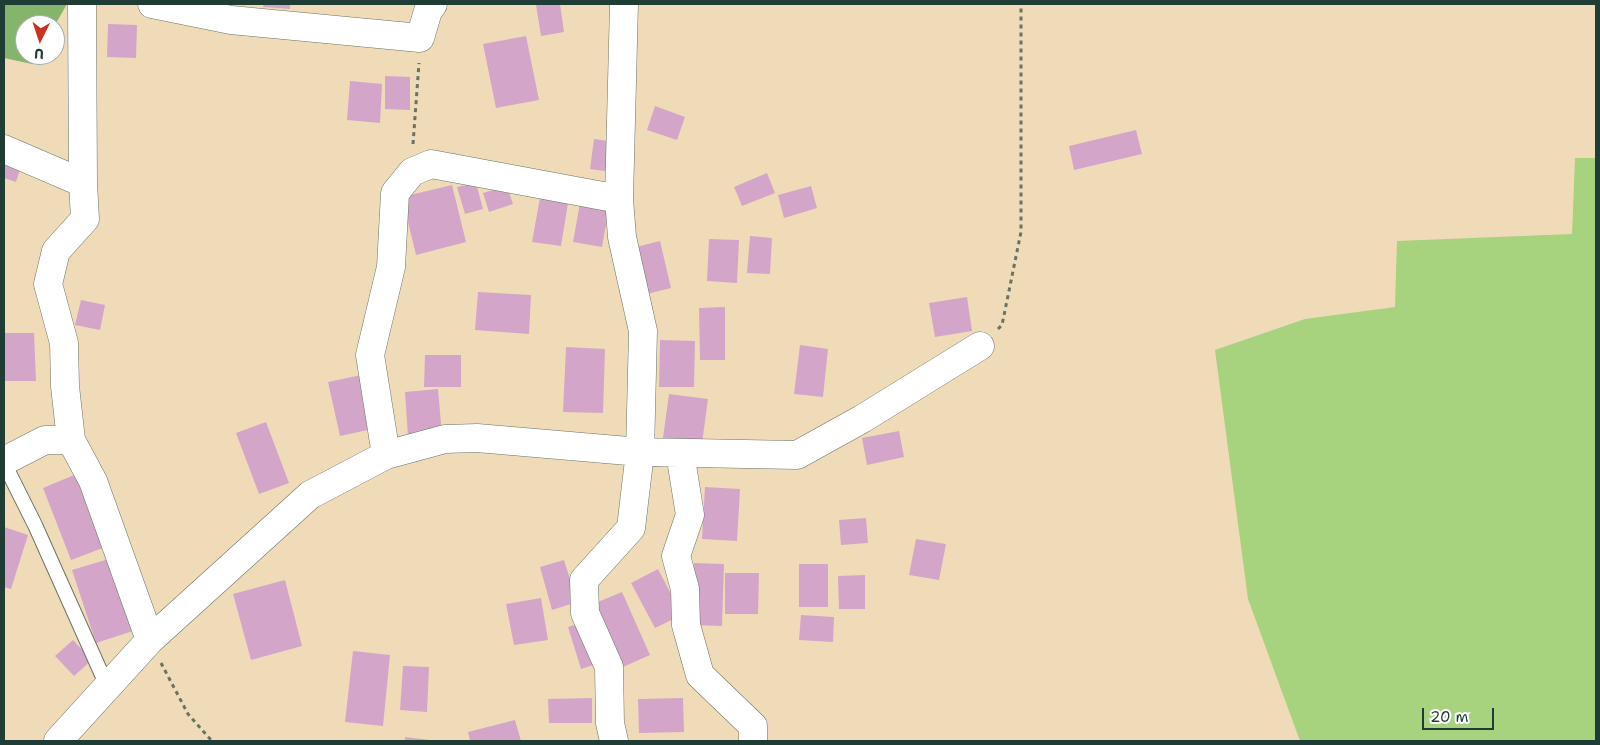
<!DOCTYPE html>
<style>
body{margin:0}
#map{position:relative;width:1600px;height:745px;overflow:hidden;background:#f0dbb9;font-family:"Shantell Sans",sans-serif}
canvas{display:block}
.frame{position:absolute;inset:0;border:5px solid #1f3d34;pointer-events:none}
.north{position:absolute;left:15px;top:15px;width:50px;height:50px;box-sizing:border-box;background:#fff;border:1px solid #a5b1ae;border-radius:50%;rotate:184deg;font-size:14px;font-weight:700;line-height:20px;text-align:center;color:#1f3d34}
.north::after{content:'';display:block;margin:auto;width:18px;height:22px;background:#c8321e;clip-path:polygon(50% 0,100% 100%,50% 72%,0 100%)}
.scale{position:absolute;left:1422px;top:708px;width:72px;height:22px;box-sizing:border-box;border:2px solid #1f3d34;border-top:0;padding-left:6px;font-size:15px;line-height:18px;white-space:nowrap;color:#1f3d34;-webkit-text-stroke:4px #fff;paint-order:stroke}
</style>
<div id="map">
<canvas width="1600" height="745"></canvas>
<div class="frame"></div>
<div class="north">U</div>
<div class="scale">20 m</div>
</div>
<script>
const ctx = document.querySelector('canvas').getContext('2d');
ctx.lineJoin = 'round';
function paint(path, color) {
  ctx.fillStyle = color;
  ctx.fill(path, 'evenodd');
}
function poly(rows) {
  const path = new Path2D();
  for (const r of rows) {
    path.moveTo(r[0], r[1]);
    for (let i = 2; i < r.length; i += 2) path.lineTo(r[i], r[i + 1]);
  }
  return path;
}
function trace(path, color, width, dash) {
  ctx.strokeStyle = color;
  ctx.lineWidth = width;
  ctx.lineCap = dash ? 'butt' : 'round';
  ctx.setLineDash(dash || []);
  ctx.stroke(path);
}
paint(poly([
 [1575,158,1596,158,1596,741,1300,741,1248,599,1215,350,1305,319,1395,307,1397,241,1572,234]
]), '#a7d27e');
paint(poly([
 [4,4,67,4,55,25,25,25,25,55,37,55,32,64,4,58]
]), '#85b46d');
paint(poly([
 [264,4,290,4,290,9,263,7],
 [543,4,560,4,564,32,541,36,536,5],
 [108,24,137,25,136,58,107,57],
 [526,36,539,100,496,108,483,44],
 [385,76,410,77,410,110,385,109],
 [350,81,382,84,380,123,347,120],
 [655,106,685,117,677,140,647,130],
 [1136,130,1142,154,1074,170,1069,146],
 [594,139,616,142,612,172,590,169],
 [4,161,21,167,16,182,4,178],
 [767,173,775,193,742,206,734,187],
 [476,183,483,209,465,214,457,187],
 [452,185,466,242,416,255,402,197],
 [507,186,513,204,489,212,483,193],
 [811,186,817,208,784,218,778,195],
 [541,192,569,197,561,246,532,242],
 [580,203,609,208,602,247,573,242],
 [750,236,772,238,770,274,747,273],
 [709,239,739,240,737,283,707,281],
 [660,241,671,288,647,294,636,247],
 [478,292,531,295,529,334,475,330],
 [967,297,972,331,935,337,929,303],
 [81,300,105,305,100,330,75,325],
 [725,307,725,360,700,360,699,308],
 [4,333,34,333,36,381,4,381],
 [660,340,695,341,694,387,659,387],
 [800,345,828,349,823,397,794,394],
 [566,347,605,349,603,413,563,412],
 [425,355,461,355,461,387,424,387],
 [366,374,377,428,340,436,328,382],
 [438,389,442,435,408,437,405,392],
 [669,394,708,399,701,451,662,445],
 [266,422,289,483,259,494,236,433],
 [899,431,904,457,867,465,862,438],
 [79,473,108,546,71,560,43,488],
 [705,487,740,489,737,541,702,539],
 [866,518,868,543,841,545,839,520],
 [4,527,28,535,11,589,4,587],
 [916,539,946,544,939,580,909,575],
 [112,558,136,630,96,643,72,570],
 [564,560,577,602,552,610,540,567],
 [694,563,724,564,722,626,692,625],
 [799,564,828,564,828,607,799,607],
 [658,569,682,615,655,628,631,583],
 [725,573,759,573,758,614,725,614],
 [865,575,865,609,839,609,838,576],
 [285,580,302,646,251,660,233,594],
 [622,592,650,655,616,670,588,606],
 [541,598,548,640,514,645,506,604],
 [801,615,834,617,833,642,799,640],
 [586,621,600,663,581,669,568,627],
 [73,640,92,660,74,676,55,656],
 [353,651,390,655,383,726,345,722],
 [403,666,429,667,427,712,400,710],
 [592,698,592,723,549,723,548,699],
 [683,698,684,732,639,733,638,699],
 [515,720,521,741,470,741,468,732],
 [405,737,430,740,430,741,405,741]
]), '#d3a6c9');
const service = poly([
 [4,463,35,525,107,686]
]);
const minor = poly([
 [152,4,231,20,420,38,428,11,433,4],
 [4,149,83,183],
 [619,199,624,4],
 [71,440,65,386,64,343,48,284,56,251,85,219,83,183,82,4],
 [680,453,690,515,676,556,685,589,686,625,700,675,753,726,753,741],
 [386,455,370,355,391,267,395,193,412,172,431,164,619,199,622,237,643,331,640,452,631,528,584,580,585,613,609,667,610,723,614,741],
 [4,461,45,440,71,440,93,481,150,640],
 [58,741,150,640,310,495,386,455,445,439,477,438,640,452,797,455,862,419,980,346]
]);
trace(service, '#687463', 16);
trace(minor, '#687463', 29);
trace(poly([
 [413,144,419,63],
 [998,329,1002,325,1021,232,1021,4],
 [161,663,188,714,212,741]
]), '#687463', 3, [4, 4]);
trace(service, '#fff', 14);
trace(minor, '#fff', 28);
</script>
